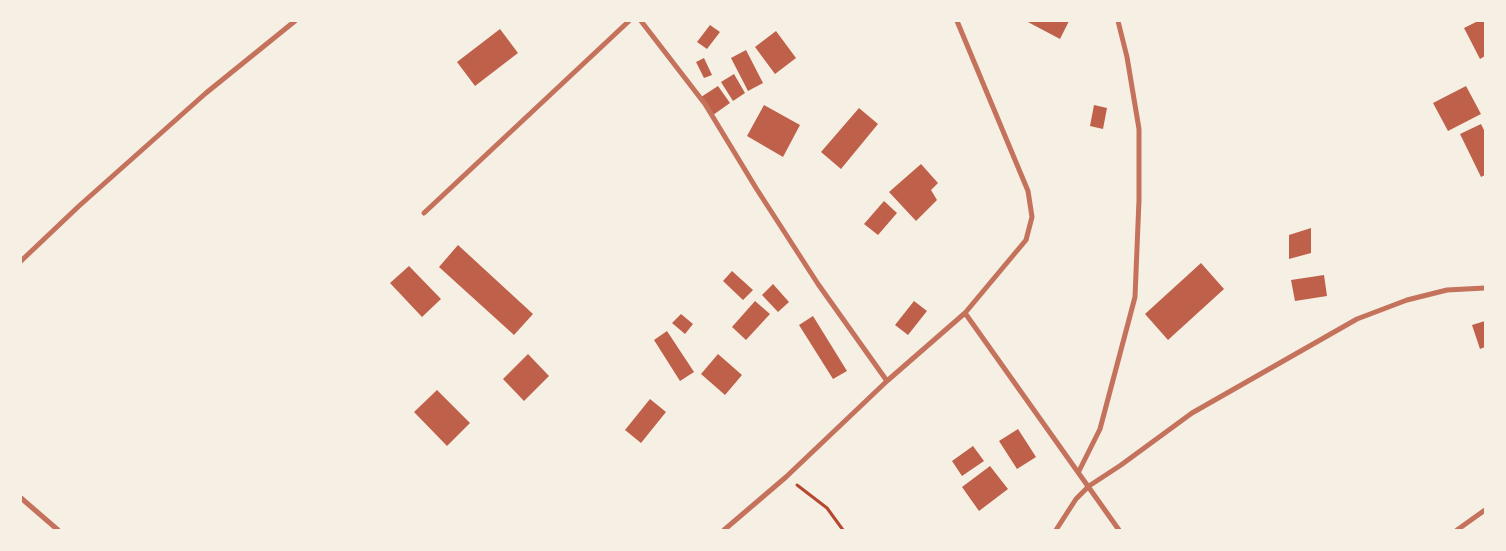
<!DOCTYPE html>
<style>
body{margin:0}
#map{position:relative;width:1506px;height:551px;overflow:hidden;background:#f6efe4;font-family:"PT Sans",sans-serif}
canvas{display:block}
.frame{position:absolute;inset:0;border:22px solid #f6efe4;pointer-events:none}
</style>
<div id="map">
<canvas width="1506" height="551"></canvas>
<div class="frame"></div>
</div>
<script>
const ctx = document.querySelector('canvas').getContext('2d');
ctx.lineJoin = 'round';
function paint(path, color) {
  ctx.fillStyle = color;
  ctx.fill(path, 'evenodd');
}
function poly(rows) {
  const path = new Path2D();
  for (const r of rows) {
    path.moveTo(r[0], r[1]);
    for (let i = 2; i < r.length; i += 2) path.lineTo(r[i], r[i + 1]);
  }
  return path;
}
function trace(path, color, width, dash) {
  ctx.strokeStyle = color;
  ctx.lineWidth = width;
  ctx.lineCap = dash ? 'butt' : 'round';
  ctx.setLineDash(dash || []);
  ctx.stroke(path);
}
paint(poly([
 [1026,21,1069,21,1060,39],
 [1478,21,1485,21,1485,56,1480,59,1464,28],
 [710,25,720,32,707,49,697,42],
 [500,29,518,53,475,86,457,62],
 [776,31,796,58,775,74,755,47],
 [746,50,763,83,748,91,731,58],
 [704,58,712,75,704,78,696,62],
 [734,74,745,93,733,101,721,82],
 [718,86,730,103,713,115,701,97],
 [1466,86,1481,114,1448,131,1433,103],
 [764,105,800,125,783,157,747,136],
 [1094,105,1107,108,1103,129,1090,126],
 [859,108,878,124,841,169,821,152],
 [1481,124,1485,132,1485,175,1481,177,1460,134],
 [921,164,938,183,931,190,937,200,916,221,889,192],
 [884,201,897,213,878,235,864,224],
 [1311,228,1311,253,1289,259,1289,235],
 [458,245,533,314,514,335,439,267],
 [1201,263,1224,289,1168,340,1145,314],
 [409,266,441,299,422,317,390,283],
 [732,271,753,290,743,300,723,281],
 [1324,275,1327,296,1295,301,1291,280],
 [773,284,789,302,778,312,762,295],
 [755,301,770,314,746,340,732,327],
 [914,301,927,311,908,335,895,325],
 [681,314,693,324,685,334,672,323],
 [813,316,847,371,833,379,799,325],
 [1485,321,1485,347,1480,349,1472,325],
 [667,331,694,372,680,381,654,340],
 [528,354,549,376,524,401,503,379],
 [718,354,742,375,725,395,701,374],
 [437,390,470,423,447,446,414,412],
 [650,399,666,412,641,443,625,430],
 [1018,429,1036,457,1017,469,999,441],
 [973,446,984,461,962,476,952,461],
 [990,466,1008,489,979,511,962,487]
]), '#bf614a');
trace(poly([
 [797,485,827,508,843,530]
]), '#b5482f', 3);
trace(poly([
 [641,21,705,104,756,188,818,284,887,381],
 [424,213,629,21],
 [21,261,79,206,206,93,295,21],
 [965,313,1119,530],
 [1079,471,1100,429,1135,297,1139,200,1139,129,1127,57,1118,21],
 [21,498,58,530],
 [724,530,786,477,887,381,965,313,1026,240,1032,217,1028,191,957,21],
 [1056,530,1076,499,1089,486,1121,465,1192,413,1357,319,1407,300,1447,290,1485,288],
 [1457,530,1485,510]
]), '#c5725c', 5);
</script>
